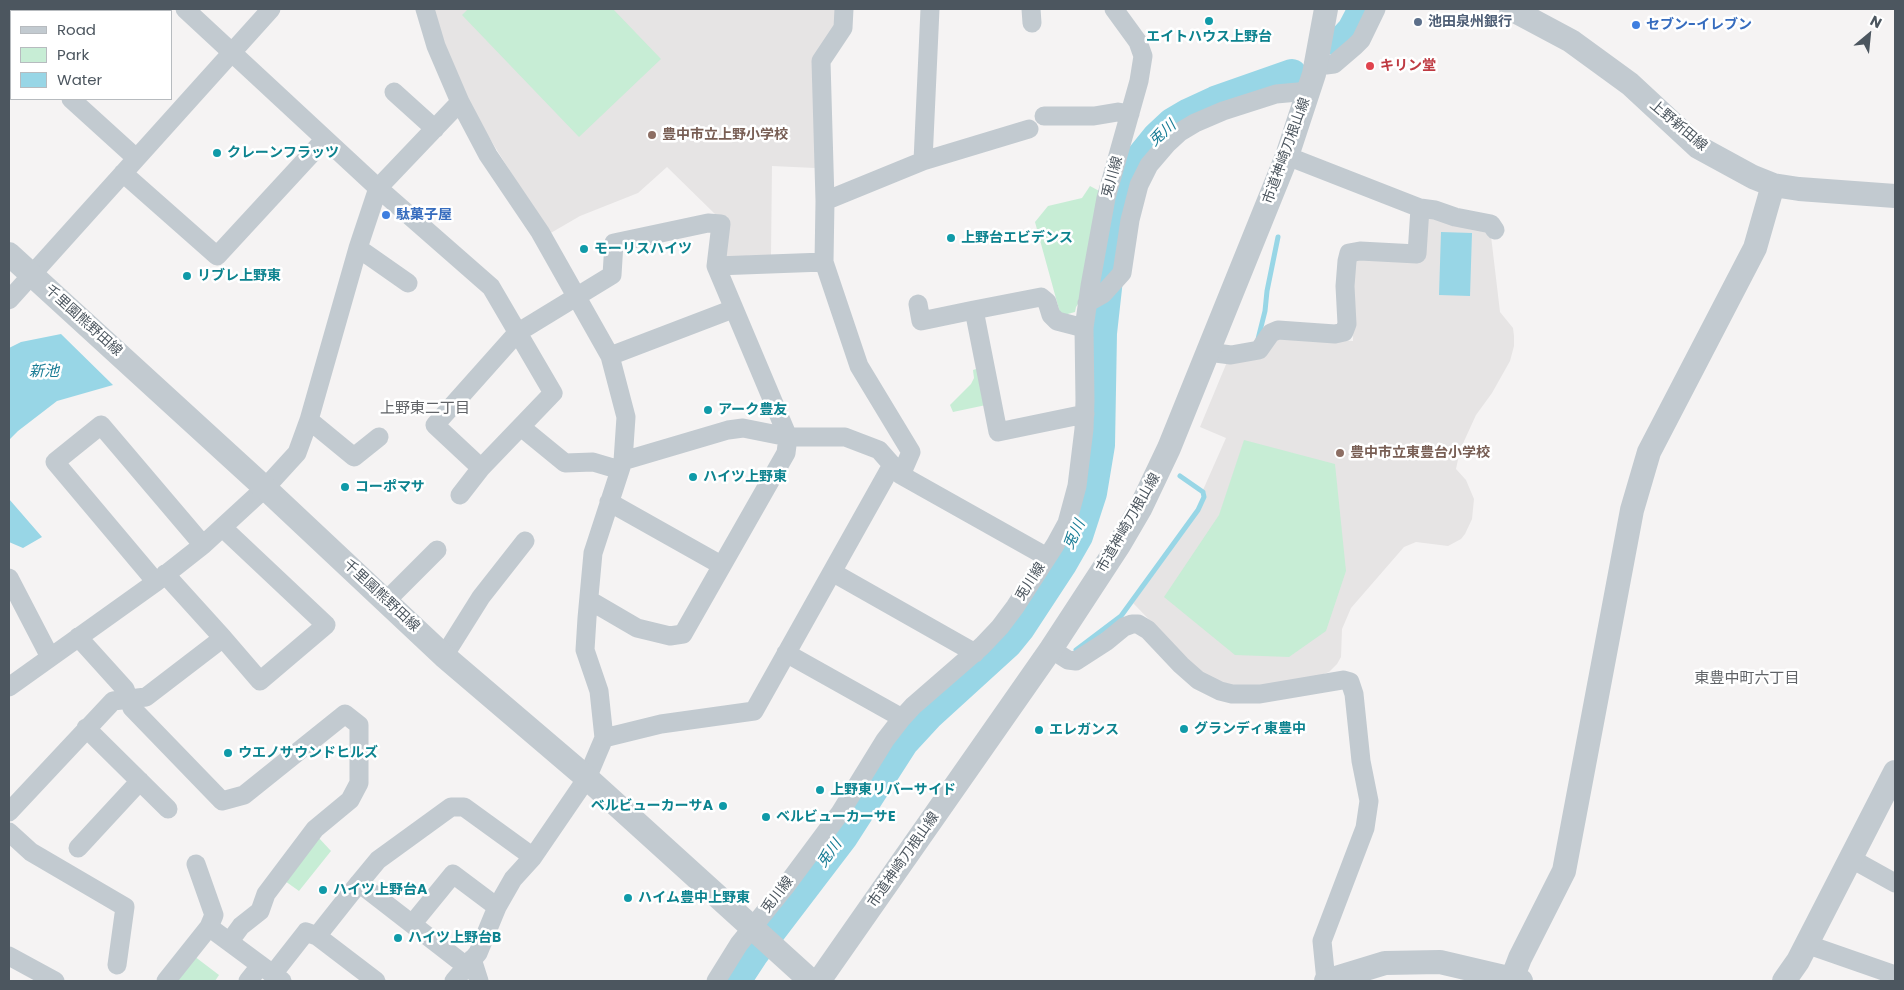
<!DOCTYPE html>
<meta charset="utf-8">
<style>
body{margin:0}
#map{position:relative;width:1904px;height:990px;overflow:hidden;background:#f5f3f3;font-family:Poppins,sans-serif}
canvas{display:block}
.frame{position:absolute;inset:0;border:10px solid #4c565f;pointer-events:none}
.legend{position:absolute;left:10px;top:10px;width:162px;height:90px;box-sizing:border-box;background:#fff;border:1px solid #b7bbbf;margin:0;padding:6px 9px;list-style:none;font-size:15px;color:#4c565f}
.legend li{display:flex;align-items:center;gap:10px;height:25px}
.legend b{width:25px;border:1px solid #b7bbbf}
.north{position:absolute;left:1844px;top:10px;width:50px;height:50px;-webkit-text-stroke:4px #fff;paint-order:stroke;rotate:28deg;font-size:14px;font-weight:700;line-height:20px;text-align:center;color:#4c565f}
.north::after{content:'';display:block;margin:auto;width:18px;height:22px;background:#4c565f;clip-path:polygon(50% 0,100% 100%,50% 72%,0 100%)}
</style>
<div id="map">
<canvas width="1904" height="990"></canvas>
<div class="frame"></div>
<ul class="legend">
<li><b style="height:6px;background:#c2cad0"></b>Road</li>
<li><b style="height:14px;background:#c7edd5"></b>Park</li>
<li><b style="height:14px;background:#98d6e6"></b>Water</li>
</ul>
<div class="north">N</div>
</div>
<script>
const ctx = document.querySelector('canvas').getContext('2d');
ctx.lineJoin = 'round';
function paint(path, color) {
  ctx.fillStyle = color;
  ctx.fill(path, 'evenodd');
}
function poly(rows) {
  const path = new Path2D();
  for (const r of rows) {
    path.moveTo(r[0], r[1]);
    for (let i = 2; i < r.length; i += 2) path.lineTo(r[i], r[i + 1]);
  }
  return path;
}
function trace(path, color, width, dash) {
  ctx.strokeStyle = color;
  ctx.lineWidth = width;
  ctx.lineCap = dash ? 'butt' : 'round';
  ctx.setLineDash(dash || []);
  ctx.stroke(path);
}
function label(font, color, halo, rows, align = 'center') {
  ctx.font = font + ' Poppins,"Noto Sans JP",sans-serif';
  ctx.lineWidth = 5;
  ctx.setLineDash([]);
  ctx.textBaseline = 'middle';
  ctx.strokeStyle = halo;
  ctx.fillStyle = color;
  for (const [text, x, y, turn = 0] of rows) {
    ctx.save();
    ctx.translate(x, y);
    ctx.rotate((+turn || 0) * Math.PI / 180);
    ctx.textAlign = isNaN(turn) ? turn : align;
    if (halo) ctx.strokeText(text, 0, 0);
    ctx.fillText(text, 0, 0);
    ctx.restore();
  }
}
paint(poly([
 [430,9,839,9,839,23,815,58,815,168,772,166,771,255,720,257,728,217,716,215,667,167,638,193,580,216,549,234,469,105],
 [1430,215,1485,227,1491,236,1500,312,1513,328,1514,336,1514,346,1510,361,1492,393,1476,415,1460,450,1456,469,1466,480,1474,499,1472,519,1465,534,1461,539,1448,546,1416,542,1404,547,1351,608,1342,629,1341,657,1337,664,1329,672,1321,675,1254,687,1228,685,1207,675,1196,668,1133,603,1196,515,1206,497,1206,493,1203,490,1226,438,1200,427,1227,362,1276,337,1353,341,1354,260,1422,259,1425,218]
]), '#e6e4e4');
paint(poly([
 [468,9,613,9,661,59,579,137,462,15],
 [1090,186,1103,193,1081,300,1076,307,1075,312,1064,315,1060,313,1035,222,1048,206,1082,198],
 [979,368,986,405,953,412,950,405,971,384,974,378,973,370],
 [1244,440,1335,464,1346,571,1326,631,1289,657,1235,655,1164,597,1219,515],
 [318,837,331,851,299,891,285,881],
 [194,956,219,975,215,981,175,981]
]), '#c7edd5');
paint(poly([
 [1441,232,1472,233,1470,296,1439,295],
 [61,334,113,385,57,401,18,431,9,440,9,348,21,342],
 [9,499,42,537,23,548,9,542]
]), '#98d6e6');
trace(poly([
 [1258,339,1265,311,1267,291,1278,237],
 [1076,650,1121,616,1198,510,1204,497,1203,492,1180,476]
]), '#98d6e6', 5);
trace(poly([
 [1340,43,1352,30,1363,9],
 [736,981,753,955,843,837,904,742,928,716,1007,644,1020,628,1062,564,1078,536,1092,493,1100,445,1102,333,1110,261,1123,196,1140,158,1157,137,1172,123,1189,113,1215,101,1292,74]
]), '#98d6e6', 30);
trace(poly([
 [185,9,378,188,491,287,553,393,481,468,460,495],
 [425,9,436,46,460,102,488,155,540,232,610,356,626,417,623,461,593,553,587,618,585,650,599,691,604,738,587,778,533,857,513,879,497,907,478,953,454,981],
 [844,9,843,28,821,61,825,201,824,262,859,366,911,452,901,475],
 [1031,9,1032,23],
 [11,17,9,14,13,9],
 [1316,64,1326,65,1334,64,1355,46,1361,40,1376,9],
 [394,92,435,129],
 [71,99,136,158],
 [1044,116,1094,116,1118,112,1130,114],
 [1287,156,1420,208],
 [923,161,1029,129],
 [123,173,217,256,325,139],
 [825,201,923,161,930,9],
 [358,248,408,283],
 [716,266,824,262],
 [9,300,271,9],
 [1087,303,1103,294,1122,273,1130,220,1139,185,1149,165,1167,144,1180,132,1195,123,1223,111,1276,94,1309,91],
 [918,304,921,321,974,310],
 [1084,328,1057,321,1051,315,1047,302,1041,297,974,310,998,432,1085,414],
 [1208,352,1231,355,1259,350,1271,333,1278,330,1335,334,1344,332,1347,324,1345,286,1347,261,1349,253,1360,251,1417,254,1420,208,1435,210,1455,217,1491,224,1495,230],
 [610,356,733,309],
 [309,420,354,457,379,437],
 [521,427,565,463,593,462,620,470],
 [623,461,728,430,743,428,788,437,845,437,879,450,901,475,1047,557],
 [481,468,435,425,517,333,612,275,614,243,708,223,721,224,716,266,788,437,786,453,683,634,670,636,637,628,589,600],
 [609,502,721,565],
 [832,572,975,653],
 [165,574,223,638,260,681,326,625,223,528],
 [9,578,50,657],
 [156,582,55,462,101,425,203,545],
 [386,601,437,550],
 [78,637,125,689,132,708,222,801,244,795,345,714,359,725,359,783,350,800,315,829,266,894,260,911,241,926,230,941],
 [1051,649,1068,660,1076,661,1107,641,1124,627,1132,624,1138,624,1148,630,1181,665,1198,680,1220,691,1232,694,1260,694,1343,680,1350,682,1354,694,1361,761,1369,801,1365,828,1322,941,1326,981],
 [786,653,902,718],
 [444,656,481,597,525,541],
 [9,687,156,582,203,545,265,488,297,453,309,420,358,248,378,188,460,102],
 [86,728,168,809],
 [604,738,661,724,754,711,892,465],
 [9,812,113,701,146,697,223,638],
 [9,832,31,852,125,907,117,965],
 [78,848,140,781],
 [1850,858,1895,883],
 [196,864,214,915,209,927],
 [359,883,378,860,451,807,464,807,533,857],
 [413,923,453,874,497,907],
 [317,936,376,981],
 [1806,944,1895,975],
 [9,956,55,981],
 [472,959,479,981],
 [273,974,306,932,317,936,359,883,466,966],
 [166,981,209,927,282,981],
 [248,981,260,966],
 [716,981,739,944,785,887,840,813,885,740,902,718,913,706,982,646,1000,627,1015,607,1055,545,1067,523,1077,486,1084,429,1085,401,1084,328,1090,286,1106,198,1139,81,1143,56,1138,42,1114,9]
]), '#c2cad0', 19);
trace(poly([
 [1511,9,1571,41,1630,84,1698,147,1753,177,1773,185,1799,189,1895,196],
 [9,254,265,488,444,656,587,778,811,981],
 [1512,979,1520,958,1564,871,1632,510,1649,452,1755,248,1773,185],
 [819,981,1051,649,1119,545,1140,509,1169,448,1287,156,1314,74,1326,9],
 [1326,981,1385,963,1440,962,1521,981],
 [1784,981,1798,961,1895,772]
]), '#c2cad0', 24);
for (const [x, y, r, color] of [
 [1209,21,5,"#0f9aa8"],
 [1418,22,5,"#5c6f8a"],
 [1636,25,5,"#3f7fe0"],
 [1370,66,5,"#e0444e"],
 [652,135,5,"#8d6e63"],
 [217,153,5,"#0f9aa8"],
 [386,215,5,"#3f7fe0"],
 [951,238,5,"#0f9aa8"],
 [584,249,5,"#0f9aa8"],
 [187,276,5,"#0f9aa8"],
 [708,410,5,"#0f9aa8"],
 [1340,453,5,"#8d6e63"],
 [693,477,5,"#0f9aa8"],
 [345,487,5,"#0f9aa8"],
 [1184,729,5,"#0f9aa8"],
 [1039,730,5,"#0f9aa8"],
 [228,753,5,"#0f9aa8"],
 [820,790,5,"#0f9aa8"],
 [723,806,5,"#0f9aa8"],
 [766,817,5,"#0f9aa8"],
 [323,890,5,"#0f9aa8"],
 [628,898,5,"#0f9aa8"],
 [398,938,5,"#0f9aa8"]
]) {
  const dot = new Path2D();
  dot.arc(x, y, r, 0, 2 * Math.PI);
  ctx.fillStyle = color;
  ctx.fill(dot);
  trace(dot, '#fff', 2);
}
label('bold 14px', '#4e5e75', '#fff', [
 ["池田泉州銀行",1428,22]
], 'left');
label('bold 14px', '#366cbe', '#fff', [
 ["セブン-イレブン",1646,25],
 ["駄菓子屋",396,215]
], 'left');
label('bold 14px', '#0d838f', '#fff', [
 ["エイトハウス上野台",1209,37,"center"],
 ["クレーンフラッツ",227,153],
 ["上野台エビデンス",961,238],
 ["モーリスハイツ",594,249],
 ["リブレ上野東",197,276],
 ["アーク豊友",718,410],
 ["ハイツ上野東",703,477],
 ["コーポマサ",355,487],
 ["グランディ東豊中",1194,729],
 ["エレガンス",1049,730],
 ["ウエノサウンドヒルズ",238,753],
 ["上野東リバーサイド",830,790],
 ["ベルビューカーサA",713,806,"right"],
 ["ベルビューカーサE",776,817],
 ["ハイツ上野台A",333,890],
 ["ハイム豊中上野東",638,898],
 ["ハイツ上野台B",408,938]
], 'left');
label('bold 14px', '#be3a42', '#fff', [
 ["キリン堂",1380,66]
], 'left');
label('14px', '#4c565f', '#fff', [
 ["上野新田線",1678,126,40],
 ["市道神崎刀根山線",1287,151,-70],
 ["兎川線",1113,177,-74],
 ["千里園熊野田線",83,321,42],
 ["市道神崎刀根山線",1129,523,-60],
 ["兎川線",1031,582,-57],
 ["千里園熊野田線",381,596,43],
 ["市道神崎刀根山線",904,860,-55],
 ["兎川線",778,895,-52]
]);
label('bold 14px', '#785e54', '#fff', [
 ["豊中市立上野小学校",662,135],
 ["豊中市立東豊台小学校",1350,453]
], 'left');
label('italic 15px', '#187c95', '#fff', [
 ["兎川",1163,134,-42],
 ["新池",44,372],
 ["兎川",1075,535,-65],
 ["兎川",830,854,-54]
]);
label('15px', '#606367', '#fff', [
 ["上野東二丁目",425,409],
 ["東豊中町六丁目",1747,679]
]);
</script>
